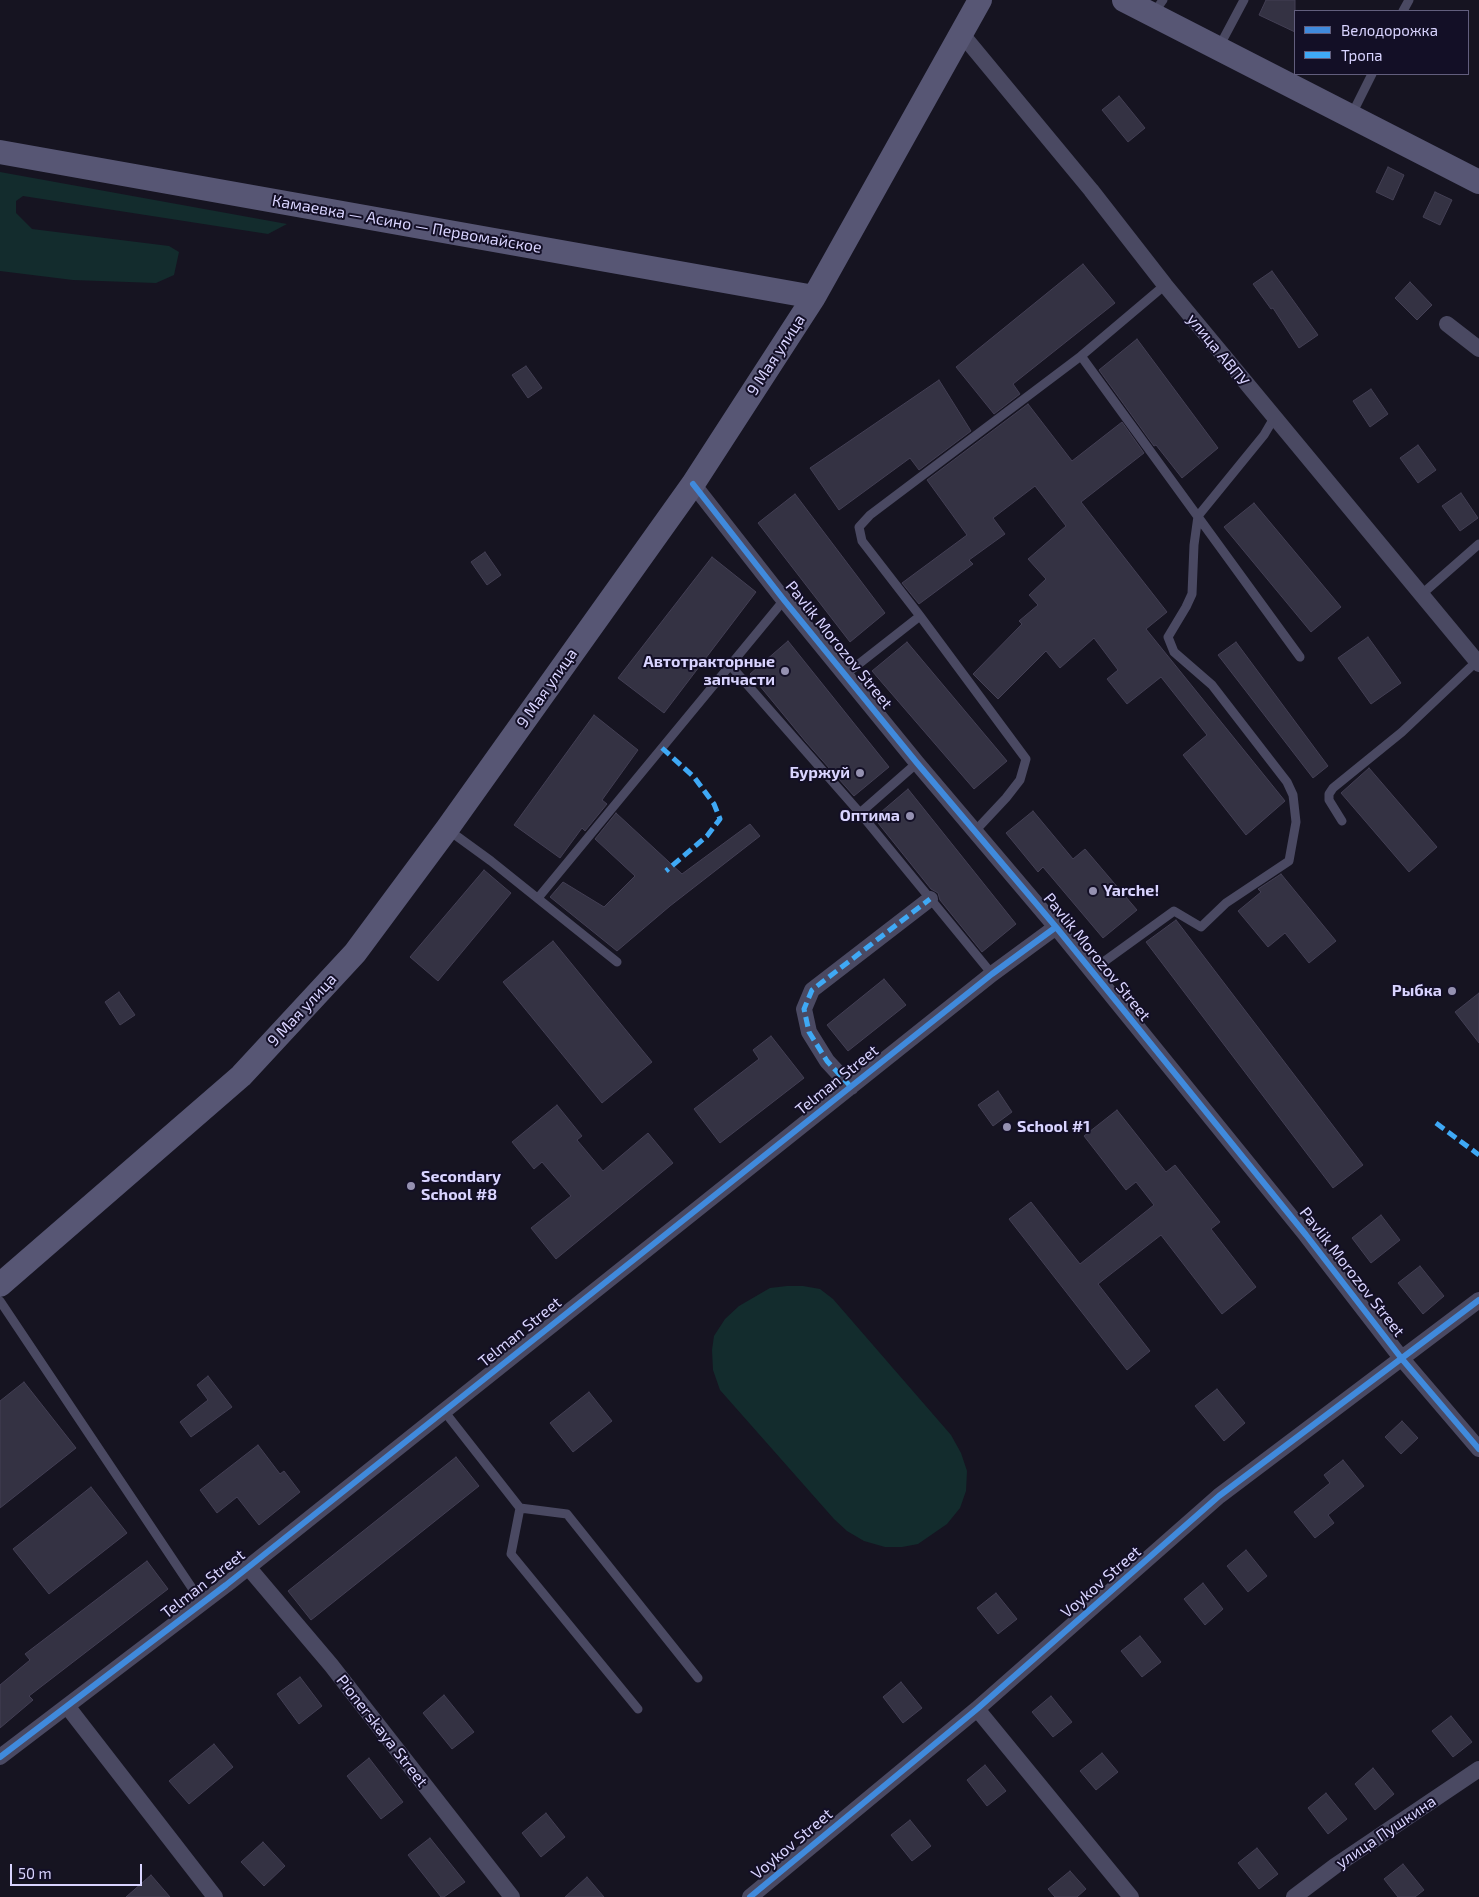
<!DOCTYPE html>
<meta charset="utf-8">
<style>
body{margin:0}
#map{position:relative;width:1479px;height:1897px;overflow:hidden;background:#161421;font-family:"Exo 2",sans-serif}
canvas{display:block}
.legend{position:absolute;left:1294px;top:10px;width:175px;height:65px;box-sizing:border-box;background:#130f26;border:1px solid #625e7d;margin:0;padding:6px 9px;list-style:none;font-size:15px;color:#d9d4ff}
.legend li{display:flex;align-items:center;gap:10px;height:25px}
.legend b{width:25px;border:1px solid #625e7d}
.scale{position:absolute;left:10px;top:1864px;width:132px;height:22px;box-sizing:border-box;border:2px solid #d9d4ff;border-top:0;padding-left:6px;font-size:15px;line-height:18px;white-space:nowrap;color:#d9d4ff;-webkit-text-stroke:4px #130f26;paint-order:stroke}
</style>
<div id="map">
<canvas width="1479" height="1897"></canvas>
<ul class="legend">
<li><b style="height:6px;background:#408adc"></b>Велодорожка</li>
<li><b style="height:6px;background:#3fa9f5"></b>Тропа</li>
</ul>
<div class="scale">50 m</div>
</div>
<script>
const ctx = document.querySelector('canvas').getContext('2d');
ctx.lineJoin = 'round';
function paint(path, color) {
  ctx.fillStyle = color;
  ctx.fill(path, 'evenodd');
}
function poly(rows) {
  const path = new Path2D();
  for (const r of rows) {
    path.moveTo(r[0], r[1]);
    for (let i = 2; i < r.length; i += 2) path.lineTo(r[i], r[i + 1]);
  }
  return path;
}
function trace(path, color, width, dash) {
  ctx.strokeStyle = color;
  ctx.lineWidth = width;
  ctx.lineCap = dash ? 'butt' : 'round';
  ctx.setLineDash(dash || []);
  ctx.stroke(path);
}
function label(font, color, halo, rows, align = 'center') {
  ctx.font = font + ' "Exo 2",sans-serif';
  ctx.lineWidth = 4;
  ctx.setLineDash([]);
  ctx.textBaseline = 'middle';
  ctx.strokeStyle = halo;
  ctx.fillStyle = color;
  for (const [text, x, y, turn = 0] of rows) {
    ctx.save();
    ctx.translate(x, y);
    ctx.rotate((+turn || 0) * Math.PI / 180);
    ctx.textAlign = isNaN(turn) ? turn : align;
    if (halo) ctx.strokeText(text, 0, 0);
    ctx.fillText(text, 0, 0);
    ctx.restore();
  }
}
paint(poly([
 [0,172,287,224,268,234,23,196,16,201,16,213,32,229,169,246,179,252,174,275,156,283,73,280,0,271],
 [787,1286,803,1286,820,1289,833,1299,951,1435,961,1453,967,1471,966,1491,960,1508,947,1524,918,1544,902,1547,885,1547,864,1541,847,1531,834,1519,720,1390,713,1370,712,1350,714,1336,725,1319,739,1306,770,1288]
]), '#132c2d');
const building = poly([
 [1266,0,1295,0,1295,32,1259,15,1266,0],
 [1119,96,1145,128,1128,142,1102,110,1119,96],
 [1388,167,1404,175,1393,200,1376,192,1388,167],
 [1435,192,1452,200,1440,225,1423,217,1435,192],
 [1083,264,1115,303,1013,384,1020,394,994,414,956,367,1083,264],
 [1272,271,1318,335,1299,348,1273,308,1271,309,1253,284,1272,271],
 [1410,282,1432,305,1417,320,1395,298,1410,282],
 [1137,339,1218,448,1182,478,1156,445,1154,446,1099,370,1137,339],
 [526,366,542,388,528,398,512,375,526,366],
 [939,380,971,431,919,470,910,458,839,510,810,468,939,380],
 [1371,389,1388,414,1370,427,1353,401,1371,389],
 [1028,404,1072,461,1122,422,1144,453,1081,502,1167,612,1146,629,1285,801,1246,835,1183,755,1207,735,1161,677,1127,704,1107,679,1118,670,1094,638,1060,668,1046,651,998,699,973,674,1022,624,1019,621,1038,605,1029,595,1046,579,1028,559,1066,526,1035,486,993,518,1005,534,969,560,973,564,919,604,902,583,967,535,927,480,1028,404],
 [1418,445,1436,470,1418,483,1400,458,1418,445],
 [1461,493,1478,518,1460,531,1442,506,1461,493],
 [795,494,885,613,850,642,758,523,795,494],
 [1254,503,1341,607,1311,632,1224,527,1254,503],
 [485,552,501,575,487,585,471,562,485,552],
 [712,557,756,592,664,713,618,678,712,557],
 [1368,637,1401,683,1371,704,1338,658,1368,637],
 [788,641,889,767,854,796,806,742,750,674,788,641],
 [907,642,1007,761,974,789,872,671,907,642],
 [1236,642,1328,766,1313,778,1218,655,1236,642],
 [594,715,638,750,602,800,607,804,585,831,582,828,560,858,514,825,594,715],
 [1369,768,1437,847,1409,872,1341,793,1369,768],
 [908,789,1016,924,982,952,940,900,938,893,931,889,874,818,908,789],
 [1033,811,1073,859,1085,849,1137,910,1103,938,1043,867,1038,872,1006,833,1033,811],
 [616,813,682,874,750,824,760,836,670,906,617,951,550,897,563,882,604,907,635,876,595,839,616,813],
 [484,870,511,893,438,981,410,957,484,870],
 [1281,874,1336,941,1309,963,1285,933,1268,947,1238,911,1261,892,1258,889,1281,874],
 [1176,920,1363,1165,1333,1188,1146,942,1176,920],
 [553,941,652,1062,602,1103,503,982,553,941],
 [884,979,906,1005,848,1051,827,1025,884,979],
 [119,992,135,1015,120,1025,105,1002,119,992],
 [1479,993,1479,1043,1455,1012,1479,993],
 [771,1036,804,1078,720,1143,694,1109,759,1059,753,1050,771,1036],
 [998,1091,1012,1112,993,1126,978,1105,998,1091],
 [557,1105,582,1136,577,1140,603,1171,648,1133,673,1163,556,1259,531,1228,571,1196,542,1162,534,1169,512,1142,557,1105],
 [1117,1110,1166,1172,1175,1165,1220,1222,1211,1229,1256,1287,1222,1314,1161,1235,1098,1284,1150,1351,1127,1370,1009,1219,1031,1202,1080,1264,1154,1205,1136,1182,1126,1190,1084,1136,1117,1110],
 [1381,1215,1400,1240,1371,1263,1352,1238,1381,1215],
 [1420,1266,1444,1296,1423,1314,1398,1283,1420,1266],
 [208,1376,232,1407,191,1437,180,1422,208,1400,197,1385,208,1376],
 [24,1382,76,1448,0,1508,0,1401,24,1382],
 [1217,1389,1245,1423,1224,1441,1195,1406,1217,1389],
 [589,1392,612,1421,573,1452,550,1423,589,1392],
 [1402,1421,1418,1438,1401,1454,1385,1437,1402,1421],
 [258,1445,280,1474,284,1471,300,1492,259,1525,237,1497,217,1513,200,1490,258,1445],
 [456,1457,479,1486,311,1620,288,1591,456,1457],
 [1343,1460,1364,1486,1328,1515,1334,1523,1315,1538,1294,1512,1330,1483,1324,1475,1343,1460],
 [91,1487,127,1533,49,1594,13,1549,91,1487],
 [1246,1550,1267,1576,1248,1592,1227,1566,1246,1550],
 [147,1561,168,1589,29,1696,33,1700,0,1728,0,1685,30,1660,25,1654,147,1561],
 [1203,1583,1223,1609,1205,1625,1184,1599,1203,1583],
 [996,1593,1017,1619,998,1634,977,1608,996,1593],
 [1140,1636,1161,1662,1142,1677,1121,1651,1140,1636],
 [300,1677,322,1706,299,1724,277,1694,300,1677],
 [901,1682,922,1708,903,1723,883,1697,901,1682],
 [444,1695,474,1732,452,1749,423,1713,444,1695],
 [1051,1696,1072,1722,1053,1737,1032,1712,1051,1696],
 [1451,1716,1472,1742,1453,1757,1432,1731,1451,1716],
 [214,1744,233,1767,189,1804,169,1781,214,1744],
 [1102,1753,1118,1772,1096,1790,1080,1771,1102,1753],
 [369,1758,403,1802,381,1819,347,1776,369,1758],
 [985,1765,1006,1791,987,1806,967,1780,985,1765],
 [1373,1768,1394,1794,1375,1810,1355,1784,1373,1768],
 [1326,1793,1347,1819,1328,1834,1308,1808,1326,1793],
 [546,1813,565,1837,541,1857,522,1833,546,1813],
 [910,1820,931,1846,912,1861,891,1835,910,1820],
 [430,1838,465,1882,444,1897,441,1897,408,1855,430,1838],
 [263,1842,285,1866,264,1886,241,1862,263,1842],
 [1257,1848,1278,1874,1259,1889,1238,1863,1257,1848],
 [1403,1864,1424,1890,1415,1897,1398,1897,1384,1879,1403,1864],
 [1070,1871,1086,1889,1077,1897,1055,1897,1048,1889,1070,1871],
 [151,1875,170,1897,126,1897,151,1875],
 [587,1877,604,1897,565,1897,587,1877]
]);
paint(building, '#343243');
trace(building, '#433f54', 1);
trace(poly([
 [1403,11,1409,0],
 [1153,14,1163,0],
 [1219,47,1244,0],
 [1351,116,1372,74],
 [1081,356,1300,657],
 [1422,594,1479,544],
 [730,665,860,813,992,974],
 [846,674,920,616],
 [860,813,917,763],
 [1342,821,1329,800,1329,794,1333,788,1402,732,1477,661],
 [447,829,491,861,617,962],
 [976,830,1006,798,1020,780,1026,759,920,616,862,541,859,527,870,515,1081,356,1165,285],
 [538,898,784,600],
 [1091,971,1174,911,1201,927,1226,903,1289,861,1296,822,1293,795,1287,782,1212,685,1174,652,1168,637,1186,607,1192,594,1194,545,1198,516,1264,435,1274,418],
 [0,1301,202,1603],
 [444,1411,520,1508,567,1514,698,1678],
 [520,1508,511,1554,638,1709]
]), '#4a4962', 9);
trace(poly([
 [961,33,1091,190,1165,285,1479,664],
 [1447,324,1479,349],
 [693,484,784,600,917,763,1056,927,1306,1235,1402,1359,1479,1449],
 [851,1087,827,1061,809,1032,804,1009,812,990,930,899],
 [248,1567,331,1665,512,1897],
 [67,1706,215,1897],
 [977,1709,1131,1897],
 [0,1757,226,1585,992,974,1056,927],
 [750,1897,977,1709,1219,1496,1479,1300],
 [1294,1897,1335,1866,1479,1769]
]), '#4a4962', 16);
trace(poly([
 [1124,0,1479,182],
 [0,152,814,297],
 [0,1285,241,1076,355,953,447,829,693,484,814,297,980,0]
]), '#575674', 24);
trace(poly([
 [662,748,694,777,714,804,720,819,707,836,666,871],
 [851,1087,827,1061,809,1032,804,1009,812,990,930,899],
 [1436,1123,1479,1155]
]), '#3fa9f5', 5, [10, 5]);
trace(poly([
 [693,484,784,600,917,763,1056,927,1306,1235,1402,1359,1479,1449],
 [0,1757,226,1585,992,974,1056,927],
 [750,1897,977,1709,1219,1496,1479,1300]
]), '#408adc', 6);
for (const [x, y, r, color] of [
 [785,671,5,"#9591b1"],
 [860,773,5,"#9591b1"],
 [910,816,5,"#9591b1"],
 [1093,891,5,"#9591b1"],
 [1452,991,5,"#9591b1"],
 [1007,1127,5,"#9591b1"],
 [411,1186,5,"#9591b1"]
]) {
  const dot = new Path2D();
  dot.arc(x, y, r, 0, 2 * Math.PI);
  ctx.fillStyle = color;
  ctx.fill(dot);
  trace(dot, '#130f26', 2);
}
label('16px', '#d9d4ff', '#130f26', [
 ["Камаевка — Асино — Первомайское",407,224,10],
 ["улица АВПУ",1218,350,51],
 ["9 Мая улица",776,355,-57],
 ["Pavlik Morozov Street",839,645,51],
 ["9 Мая улица",547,688,-55],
 ["Pavlik Morozov Street",1097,957,51],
 ["9 Мая улица",302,1010,-47],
 ["Telman Street",837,1080,-39],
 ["Pavlik Morozov Street",1352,1272,52],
 ["Telman Street",520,1332,-39],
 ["Voykov Street",1101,1582,-41],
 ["Telman Street",203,1584,-38],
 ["Pionerskaya Street",382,1731,52],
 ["улица Пушкина",1386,1832,-34],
 ["Voykov Street",792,1844,-40]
]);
label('bold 16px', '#d9d4ff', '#130f26', [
 ["Автотракторные",775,662],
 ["запчасти",775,680],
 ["Буржуй",850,773],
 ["Оптима",900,816],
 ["Yarche!",1103,891,"left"],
 ["Рыбка",1442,991],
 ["School #1",1017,1127,"left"],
 ["Secondary",421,1177,"left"],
 ["School #8",421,1195,"left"]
], 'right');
</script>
